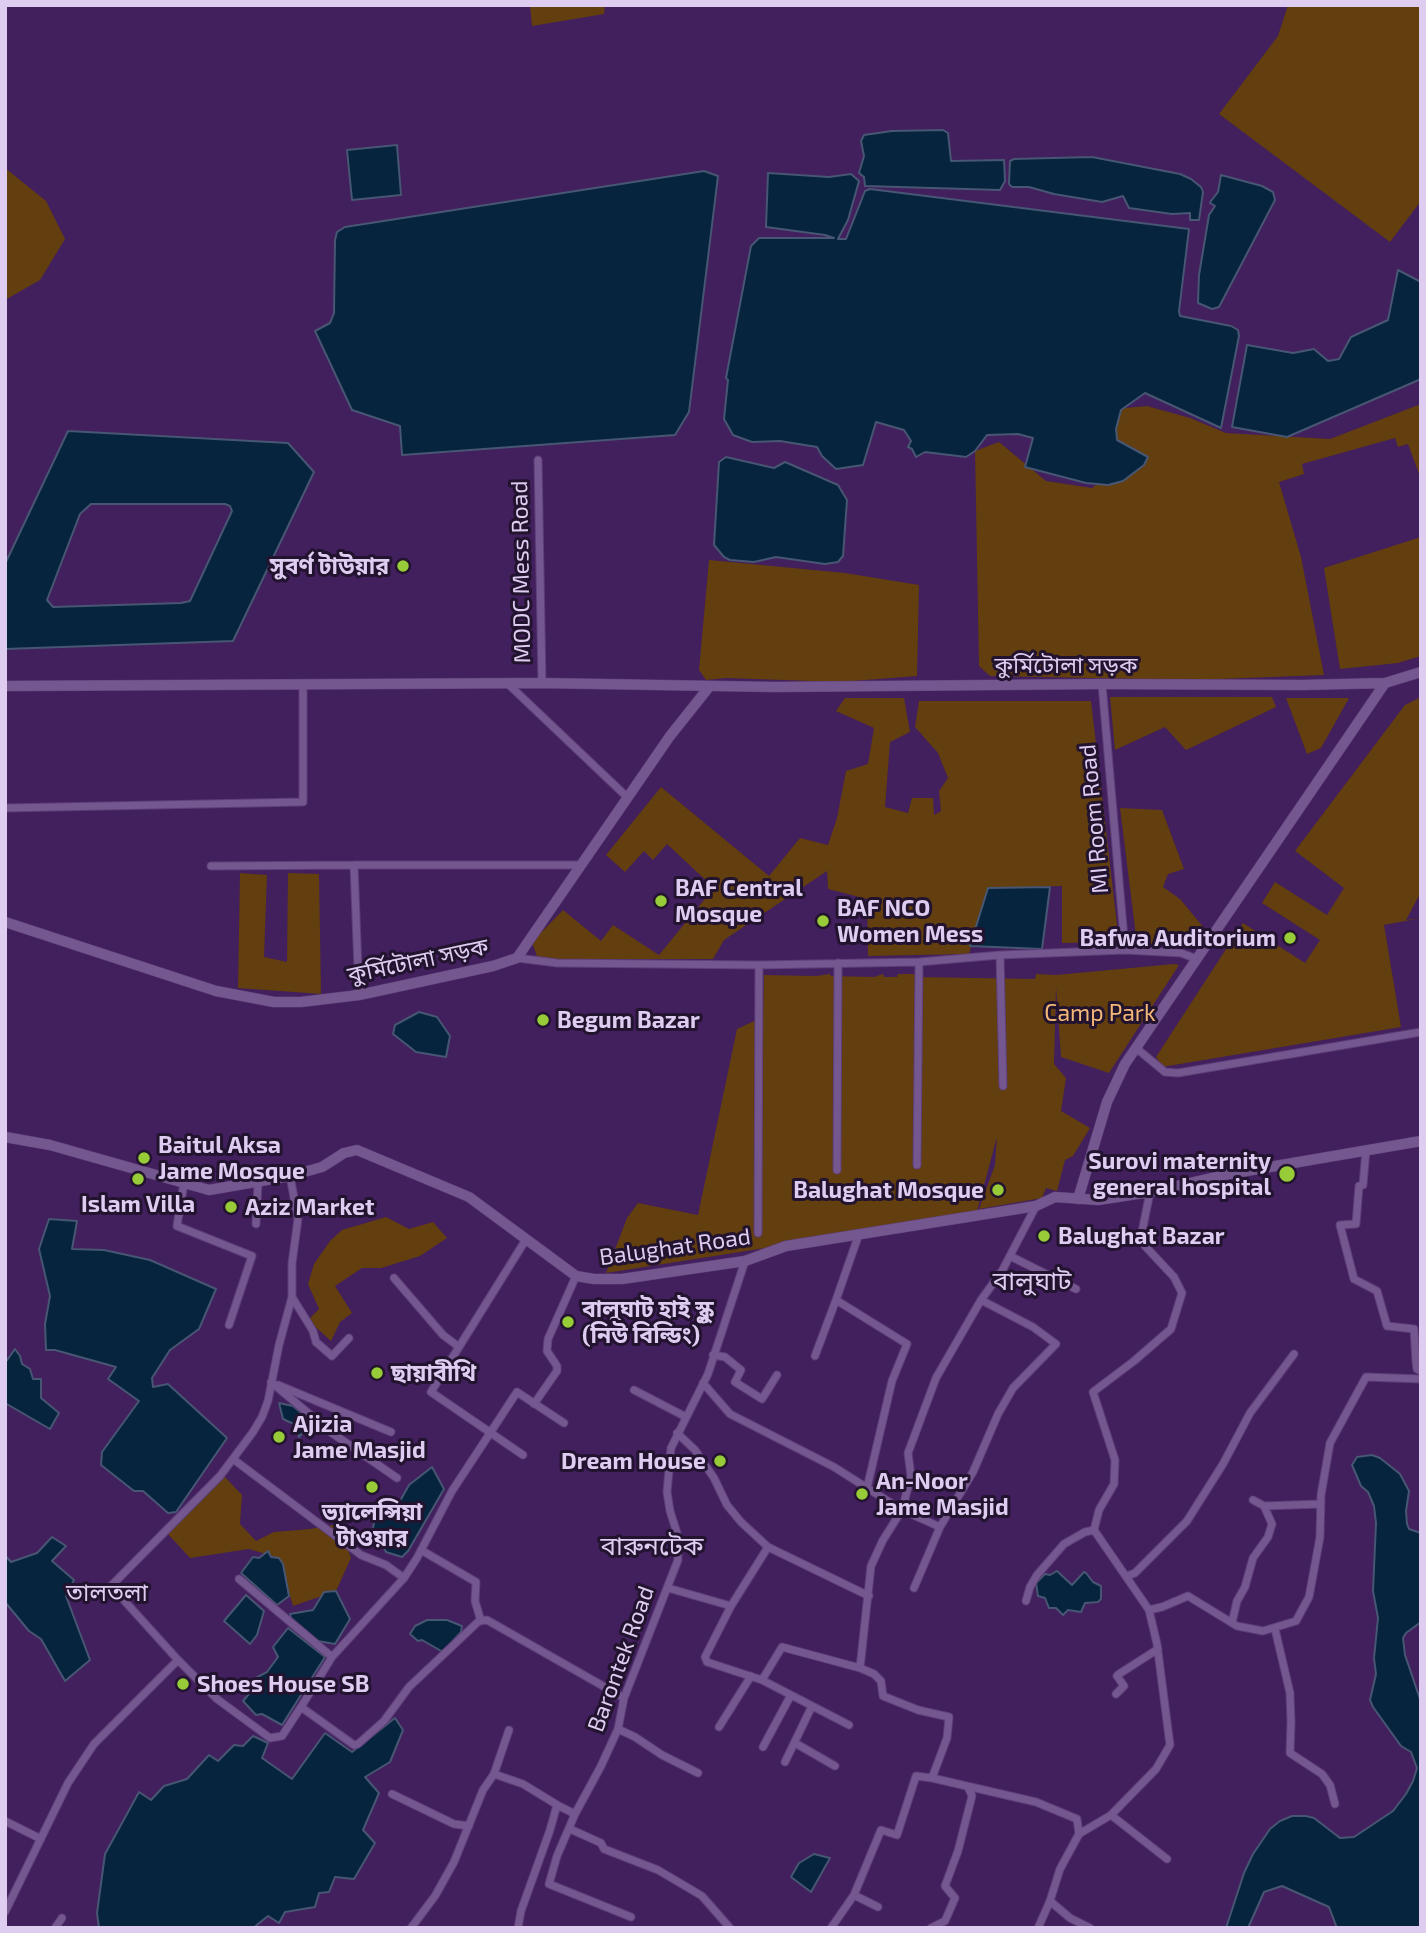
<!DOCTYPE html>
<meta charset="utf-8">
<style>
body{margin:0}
#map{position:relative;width:1426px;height:1933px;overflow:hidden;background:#421f5d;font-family:"Exo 2",sans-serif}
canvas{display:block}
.frame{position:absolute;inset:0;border:7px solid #deccf1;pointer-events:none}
</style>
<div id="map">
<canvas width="1426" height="1933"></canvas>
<div class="frame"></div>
</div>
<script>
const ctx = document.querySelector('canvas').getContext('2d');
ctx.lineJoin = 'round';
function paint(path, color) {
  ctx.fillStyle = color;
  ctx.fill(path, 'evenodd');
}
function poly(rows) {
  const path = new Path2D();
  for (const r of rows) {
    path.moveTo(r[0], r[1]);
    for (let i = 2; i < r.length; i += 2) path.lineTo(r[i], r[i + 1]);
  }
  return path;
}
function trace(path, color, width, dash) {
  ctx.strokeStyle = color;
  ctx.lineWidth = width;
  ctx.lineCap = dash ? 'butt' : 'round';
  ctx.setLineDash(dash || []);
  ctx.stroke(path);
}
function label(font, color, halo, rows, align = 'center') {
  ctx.font = font + ' "Exo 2","Noto Sans Bengali",sans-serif';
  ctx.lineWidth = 6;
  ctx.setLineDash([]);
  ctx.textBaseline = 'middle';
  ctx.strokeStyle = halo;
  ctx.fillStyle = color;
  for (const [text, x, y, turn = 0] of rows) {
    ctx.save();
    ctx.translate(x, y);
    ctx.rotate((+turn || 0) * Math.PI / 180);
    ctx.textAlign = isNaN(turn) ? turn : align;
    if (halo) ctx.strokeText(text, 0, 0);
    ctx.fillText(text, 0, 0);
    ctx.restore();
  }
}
paint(poly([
 [530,5,605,5,604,14,532,26],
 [1288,5,1421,5,1421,201,1390,242,1219,114,1278,36],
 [5,168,46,201,65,239,40,280,5,300],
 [1421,404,1421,479,1408,444,1398,447,1395,438,1302,464,1304,474,1279,482,1301,557,1324,675,1192,680,990,676,979,666,975,451,999,442,1046,481,1092,488,1127,460,1101,444,1115,409,1147,406,1190,418,1226,433,1330,439],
 [1421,537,1421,656,1398,663,1340,669,1324,568],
 [709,560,845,573,919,585,917,676,840,682,726,678,706,680,699,670],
 [1110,697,1272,697,1276,707,1186,750,1165,727,1115,750],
 [1421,697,1421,892,1406,920,1421,918,1384,925,1401,1027,1162,1067,1156,1057,1243,923,1305,963,1320,940,1262,903,1275,882,1327,915,1344,888,1295,851,1405,705],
 [845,698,904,698,910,732,890,742,885,807,908,813,912,798,933,798,934,815,941,811,939,791,948,778,938,753,915,727,919,701,1091,701,1119,942,1062,943,1062,886,988,888,969,954,868,956,867,899,828,889,827,871,724,940,713,959,538,959,532,942,563,910,601,941,613,925,659,955,713,889,713,887,667,844,653,860,644,851,625,872,606,855,661,787,769,876,800,838,828,845,837,818,846,771,868,764,874,728,836,711],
 [1286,698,1349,698,1321,748,1307,754],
 [1120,808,1162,810,1184,869,1168,874,1163,887,1180,899,1204,928,1194,943,1137,944],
 [240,873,267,875,264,957,287,962,288,873,319,874,321,994,238,988],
 [1174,964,1179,965,1109,1073,1061,1057,1056,987,1054,1064,1066,1078,1061,1111,1090,1128,1073,1156,1065,1160,1057,1191,1046,1188,1042,1198,979,1209,995,1165,997,1137,976,1215,606,1273,627,1218,638,1203,698,1215,737,1029,763,1017,764,975,816,976,830,974,831,976,874,977,883,974,884,977,897,977,898,974,914,974,915,977,1035,979,1036,974,1056,975],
 [386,1217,409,1229,433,1222,447,1238,420,1256,381,1268,362,1268,335,1286,352,1313,340,1322,331,1341,308,1320,319,1309,308,1284,314,1264,330,1241,342,1230],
 [222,1474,242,1495,240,1524,256,1541,274,1532,310,1529,339,1524,351,1558,336,1591,293,1606,279,1558,249,1549,190,1558,167,1533]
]), '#633e0e');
const water = poly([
 [943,130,948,133,951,161,1004,160,1005,181,1000,190,865,186,864,177,859,173,864,156,861,141,864,135,892,131,943,130],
 [397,145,401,195,352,200,347,150,397,145],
 [1092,157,1180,174,1191,179,1201,187,1203,192,1199,220,1190,220,1190,213,1172,214,1129,208,1123,196,1102,202,1054,194,1029,187,1012,187,1009,184,1010,161,1014,159,1092,157],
 [704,171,718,176,689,412,675,435,402,455,400,426,352,410,315,331,330,323,334,313,335,240,337,232,345,227,704,171],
 [768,173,829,177,851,174,859,181,848,220,838,239,846,239,865,191,870,189,1189,229,1179,311,1180,316,1231,326,1238,330,1239,336,1221,428,1145,393,1121,410,1116,429,1117,440,1148,457,1144,465,1123,481,1108,485,1086,483,1025,467,1033,438,1018,434,987,435,975,451,966,457,925,452,916,457,912,449,908,447,911,441,904,430,876,422,863,465,836,469,822,456,817,447,780,441,752,442,733,435,724,419,728,380,726,378,751,246,759,238,834,238,825,235,766,227,768,173],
 [1221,175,1262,186,1273,192,1275,200,1219,307,1212,309,1198,303,1199,275,1209,215,1215,206,1210,203,1211,201,1218,192,1221,175],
 [1398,270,1421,282,1421,379,1287,437,1232,427,1247,345,1293,353,1314,349,1328,361,1339,359,1351,337,1388,320,1398,270],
 [68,431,288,443,314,472,233,641,5,649,5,564,68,431],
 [91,504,225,504,230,506,232,511,190,601,181,603,53,607,47,600,80,514,91,504],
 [726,457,774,468,785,462,838,485,847,500,843,556,838,562,825,564,776,557,754,562,730,560,724,557,714,545,719,462,726,457],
 [1050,887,1042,949,970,946,988,888,1050,887],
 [419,1012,437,1017,450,1036,446,1057,416,1052,393,1034,395,1025,419,1012],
 [49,1219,77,1221,72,1249,104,1250,150,1260,216,1289,199,1329,170,1350,152,1378,153,1387,168,1384,227,1438,176,1512,168,1513,143,1491,134,1491,101,1465,102,1452,139,1401,108,1379,116,1367,55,1350,46,1350,45,1324,50,1296,39,1249,49,1219],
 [15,1349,20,1356,22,1364,30,1369,33,1379,41,1379,41,1398,59,1413,50,1429,5,1403,5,1363,15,1349],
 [279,1403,293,1406,312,1422,299,1437,296,1425,283,1419,279,1403],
 [1372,1455,1380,1458,1400,1474,1409,1491,1406,1511,1407,1524,1409,1529,1421,1533,1421,1622,1406,1633,1403,1638,1405,1655,1421,1702,1421,1928,1337,1928,1329,1907,1282,1886,1264,1892,1248,1928,1226,1928,1244,1873,1253,1854,1270,1829,1280,1821,1292,1816,1306,1816,1314,1818,1340,1838,1354,1837,1393,1811,1406,1794,1413,1781,1417,1768,1411,1752,1401,1746,1373,1707,1370,1700,1376,1674,1374,1658,1378,1618,1373,1591,1376,1523,1374,1506,1368,1492,1361,1486,1352,1465,1357,1457,1372,1455],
 [432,1467,444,1489,408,1551,402,1557,386,1552,379,1538,372,1533,377,1507,400,1501,409,1485,432,1467],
 [52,1537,66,1546,52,1561,74,1580,66,1596,90,1660,65,1681,41,1639,29,1631,5,1602,5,1555,11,1562,37,1553,52,1537],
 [268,1551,271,1557,279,1558,283,1564,289,1596,277,1605,241,1573,253,1557,259,1558,268,1551],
 [1057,1571,1072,1585,1084,1572,1086,1573,1093,1582,1101,1586,1101,1599,1098,1602,1085,1603,1081,1612,1068,1610,1063,1615,1056,1608,1049,1608,1045,1598,1038,1596,1036,1583,1045,1574,1050,1575,1057,1571],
 [336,1591,350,1619,335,1644,318,1641,291,1618,290,1614,313,1610,324,1592,336,1591],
 [246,1595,264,1611,257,1635,250,1644,224,1621,246,1595],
 [427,1620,447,1620,462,1626,461,1632,443,1652,422,1640,418,1641,410,1634,415,1626,427,1620],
 [288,1628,325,1657,282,1725,262,1714,256,1715,243,1701,254,1688,250,1681,267,1672,278,1657,273,1647,288,1628],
 [395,1718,403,1730,390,1762,365,1777,379,1793,363,1830,375,1843,354,1879,335,1877,329,1892,319,1893,315,1907,285,1912,279,1923,268,1916,253,1928,99,1928,97,1913,105,1854,139,1792,151,1800,164,1786,187,1779,209,1755,218,1761,234,1745,243,1746,253,1736,268,1743,262,1758,292,1779,325,1733,352,1752,395,1718],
 [814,1854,830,1858,811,1892,791,1877,799,1863,814,1854]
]);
paint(water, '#06243d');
trace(water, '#475673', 2);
const minor = poly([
 [538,460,542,683],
 [507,683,627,797],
 [1102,684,1125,950],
 [5,808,303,802,303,684],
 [211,866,354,865],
 [1000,955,1003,1086],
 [517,958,557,963,759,965,919,962,1000,955,1125,950,1181,953,1197,959],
 [359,995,354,865,580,865],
 [1136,1048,1165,1072,1178,1073,1421,1032],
 [1366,1150,1363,1185,1359,1186,1356,1224,1340,1225,1354,1279,1377,1291,1387,1326,1414,1329,1416,1361,1417,1369,1421,1371],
 [917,1165,919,962],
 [837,1170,838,963],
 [184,1183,177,1226,252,1256,229,1325],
 [256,1224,258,1183],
 [758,1233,759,965],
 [859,1234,836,1300,907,1344,892,1381,867,1488],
 [1010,1256,1076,1289],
 [394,1278,443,1335,459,1347],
 [292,1297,313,1331,316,1342,332,1356,349,1338],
 [713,1355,725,1357,741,1370,735,1382,762,1399,777,1375],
 [815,1356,836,1300],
 [271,1382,332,1433,397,1478],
 [703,1383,730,1414,834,1467,902,1510,940,1527,973,1472,998,1414,1013,1388,1056,1344,1033,1327,981,1300],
 [278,1385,391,1432],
 [634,1390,686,1417],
 [534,1404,557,1371,557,1366,547,1351,548,1339,576,1276],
 [677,1433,695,1450,714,1478,727,1505,741,1522,768,1547],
 [523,1455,431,1392,525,1241],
 [233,1459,361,1555,386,1565,404,1578],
 [1264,1506,1320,1504],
 [1094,1530,1099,1510,1114,1484,1115,1460,1093,1392,1134,1361,1171,1329,1182,1293,1174,1277,1145,1246,1142,1232,1150,1192],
 [421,1550,476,1582,475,1601,481,1621],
 [1127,1576,1135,1573,1187,1521,1223,1464,1250,1413,1294,1354],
 [239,1579,332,1657,301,1707],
 [668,1588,731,1606,705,1657,707,1662,762,1680,791,1695,763,1747],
 [914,1588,940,1527],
 [1026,1601,1030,1587,1037,1575,1064,1544,1085,1532,1094,1530],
 [731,1606,768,1547,869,1596],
 [1149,1610,1162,1607,1188,1596,1237,1626,1263,1631,1296,1621,1309,1597,1320,1537,1321,1495,1330,1443,1366,1377,1421,1379],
 [1232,1623,1237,1601,1245,1587,1253,1558,1268,1537,1272,1524,1264,1506,1253,1500],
 [1275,1629,1290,1693,1291,1722,1290,1753,1322,1774,1330,1785,1335,1804],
 [332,1657,404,1578,417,1558,452,1491,517,1392,564,1423],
 [178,1660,217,1699,270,1738,282,1736,301,1707,354,1745,358,1744,384,1721,409,1687,479,1621,487,1620,624,1698],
 [762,1680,782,1647,860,1668],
 [1116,1694,1124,1686,1117,1676,1119,1674,1158,1649],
 [791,1695,849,1725],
 [719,1727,751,1676],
 [618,1729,635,1737,662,1755,698,1773],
 [795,1743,835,1766],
 [785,1762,812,1706],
 [494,1774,509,1730],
 [932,1778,1036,1802,1077,1819,1079,1834],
 [392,1794,454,1824,469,1826],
 [575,1814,557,1856,549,1884,631,1917],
 [1111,1815,1167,1859],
 [5,1821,41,1839],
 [570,1829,601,1843,604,1849,658,1870,702,1896,730,1928],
 [854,1895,878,1907],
 [5,1912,68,1783,94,1744,178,1660,111,1586,220,1476,253,1432,262,1417,268,1401,279,1345,292,1297,292,1263,298,1219,290,1176],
 [55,1928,62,1918],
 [411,1928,435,1896,454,1862,483,1790,494,1774,523,1784,559,1806,575,1814,601,1766,618,1729,624,1698,678,1560,677,1533,670,1511,667,1492,671,1448,708,1374,745,1261],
 [518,1928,521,1911,550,1830,557,1805],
 [831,1928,854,1895,881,1830,897,1835,916,1776,932,1778,947,1738,949,1717,918,1710,883,1696,881,1681,874,1674,860,1668,871,1566,883,1540,902,1510,911,1476,908,1453,936,1378,981,1300,1002,1271,1036,1206],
 [931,1928,945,1921,955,1898,945,1886,958,1851,972,1796,968,1787],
 [1038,1928,1050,1901],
 [1090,1928,1070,1918,1050,1901,1060,1869,1079,1834,1111,1815,1156,1769,1170,1745,1157,1644,1149,1610,1094,1530]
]);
const tertiary = poly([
 [5,686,542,683,774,687,1102,684,1303,685,1385,683,1421,672],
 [5,922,216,991,274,1002,301,1002,359,995,493,966,517,958,670,736,709,687],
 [5,1137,50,1145,209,1190,290,1176,322,1167,344,1153,357,1150,469,1197,576,1276,594,1279,622,1279,745,1261,786,1246,1036,1206,1055,1197,1098,1200,1150,1192,1229,1174,1421,1141],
 [1078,1199,1107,1102,1125,1064,1385,683]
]);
trace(minor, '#5e3e78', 9);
trace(tertiary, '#5e3e78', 11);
trace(minor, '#74578f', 7);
trace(tertiary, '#74578f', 10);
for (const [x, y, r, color] of [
 [403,566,7,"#97cc38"],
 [661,901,7,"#97cc38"],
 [823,921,7,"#97cc38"],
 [1290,938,7,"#97cc38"],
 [543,1020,7,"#97cc38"],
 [144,1158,7,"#97cc38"],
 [1287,1174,9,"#97cc38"],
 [138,1179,7,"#97cc38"],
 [998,1190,7,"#97cc38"],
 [231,1207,7,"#97cc38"],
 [1044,1236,7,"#97cc38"],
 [568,1322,7,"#97cc38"],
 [377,1373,7,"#97cc38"],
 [279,1437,7,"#97cc38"],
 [720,1461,7,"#97cc38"],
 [372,1487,7,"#97cc38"],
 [862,1494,7,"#97cc38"],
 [183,1684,7,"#97cc38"]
]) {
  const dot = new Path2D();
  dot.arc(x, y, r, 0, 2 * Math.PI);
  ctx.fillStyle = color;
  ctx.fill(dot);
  trace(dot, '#22132e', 2.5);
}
label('bold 23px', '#deccf1', '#22132e', [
 ["সুবর্ণ টাউয়ার",389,566,"right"],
 ["BAF Central",675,888],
 ["Mosque",675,914],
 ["BAF NCO",837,908],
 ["Women Mess",837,934],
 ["Bafwa Auditorium",1276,938,"right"],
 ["Begum Bazar",557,1020],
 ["Baitul Aksa",158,1145],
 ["Jame Mosque",158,1171],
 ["Surovi maternity",1271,1161,"right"],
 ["general hospital",1271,1187,"right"],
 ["Balughat Mosque",984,1190,"right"],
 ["Islam Villa",138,1204,"center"],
 ["Aziz Market",245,1207],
 ["Balughat Bazar",1058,1236],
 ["বালুঘাট হাই স্কুল",582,1309],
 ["(নিউ বিল্ডিং)",582,1335],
 ["ছায়াবীথি",391,1373],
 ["Ajizia",293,1424],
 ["Jame Masjid",293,1450],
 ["Dream House",706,1461,"right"],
 ["An-Noor",876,1481],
 ["Jame Masjid",876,1507],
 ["ভ্যালেন্সিয়া",372,1512,"center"],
 ["টাওয়ার",372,1538,"center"],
 ["Shoes House SB",197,1684]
], 'left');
label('23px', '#deccf1', '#22132e', [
 ["MODC Mess Road",521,572,-91],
 ["কুর্মিটোলা সড়ক",1066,665],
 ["MI Room Road",1094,819,-95],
 ["কুর্মিটোলা সড়ক",418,961,-12],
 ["Balughat Road",675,1247,-8],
 ["Barontek Road",621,1659,-70]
]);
label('23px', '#f3b878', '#22132e', [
 ["Camp Park",1100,1013]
]);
label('24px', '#deccf1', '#22132e', [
 ["তালতলা",107,1593]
]);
label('26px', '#deccf1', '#22132e', [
 ["বালুঘাট",1032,1281],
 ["বারুনটেক",652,1546]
]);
</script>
